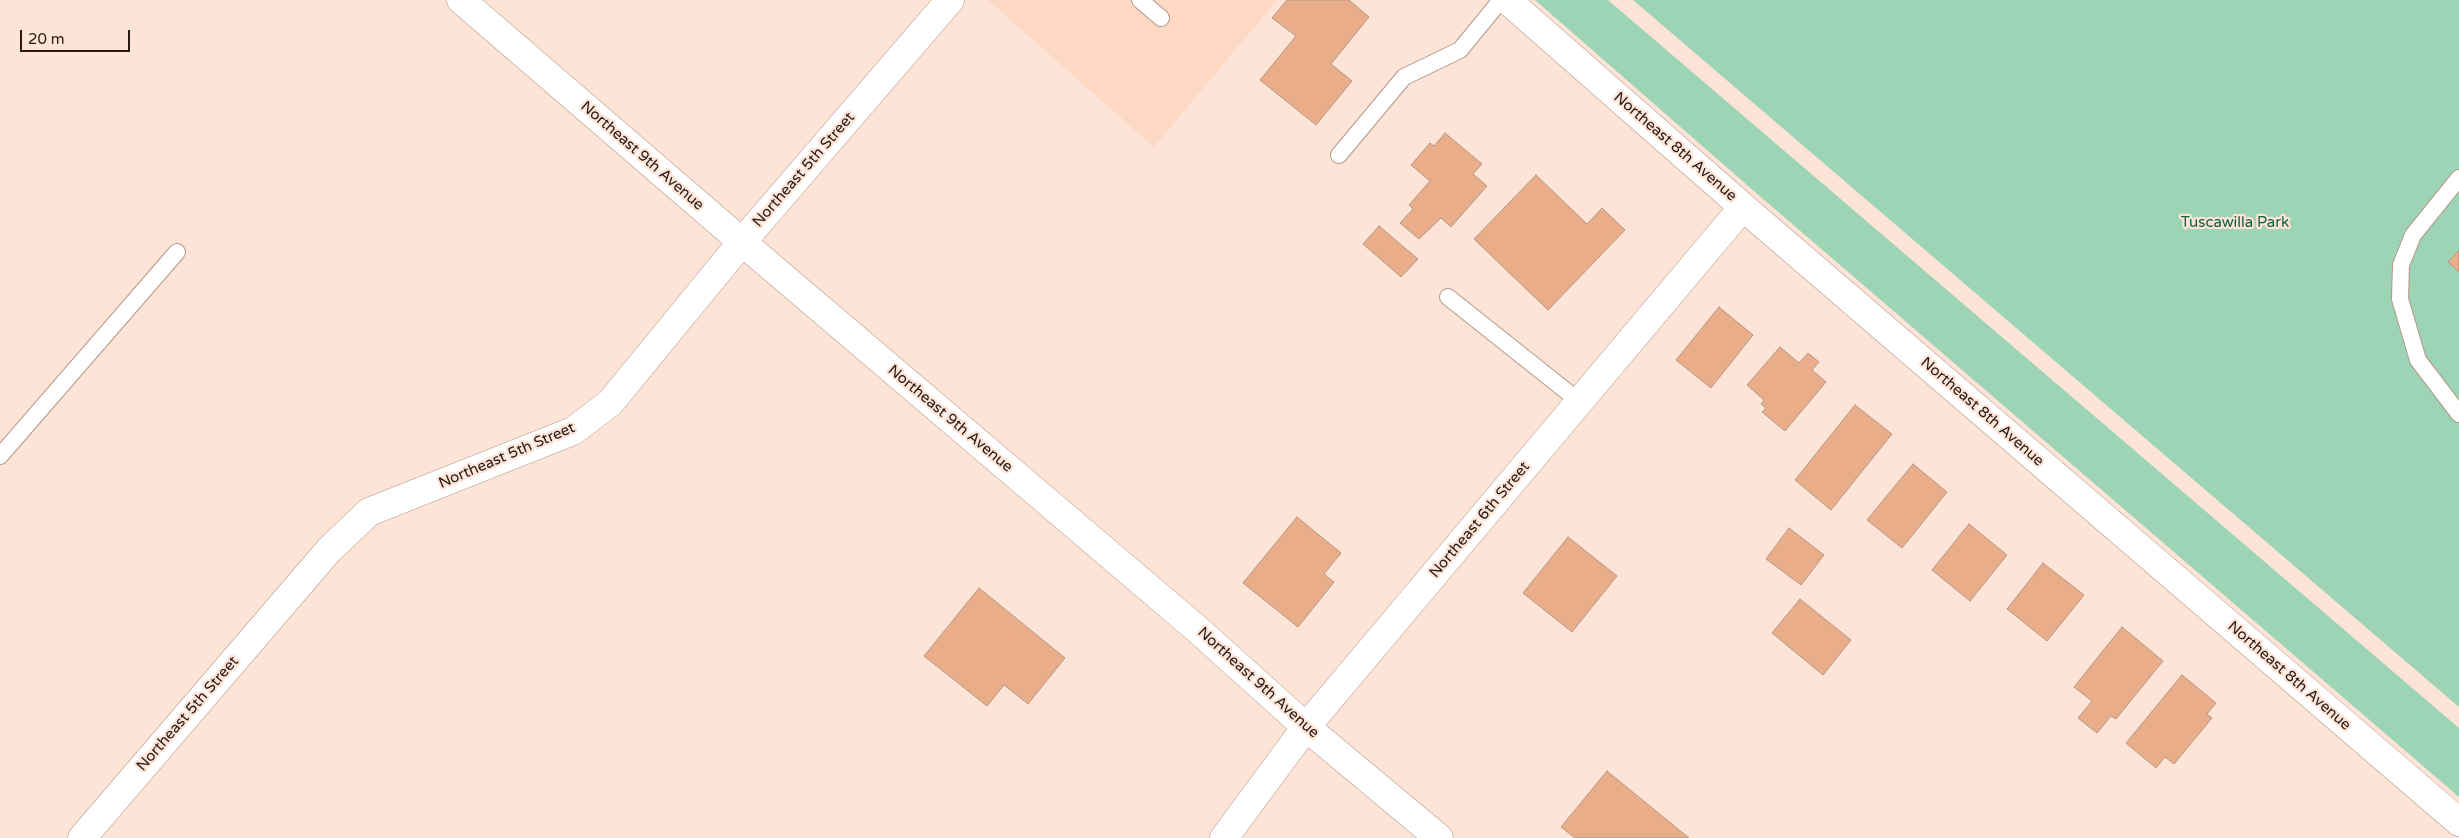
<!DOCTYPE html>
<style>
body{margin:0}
#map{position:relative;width:2459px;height:838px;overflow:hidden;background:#fde4d6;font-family:"Varela Round",sans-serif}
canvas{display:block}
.scale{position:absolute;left:20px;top:30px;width:110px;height:22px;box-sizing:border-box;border:2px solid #241913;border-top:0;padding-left:6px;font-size:15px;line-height:18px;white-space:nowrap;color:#241913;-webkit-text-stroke:4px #fde4d6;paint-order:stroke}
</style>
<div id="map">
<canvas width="2459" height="838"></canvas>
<div class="scale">20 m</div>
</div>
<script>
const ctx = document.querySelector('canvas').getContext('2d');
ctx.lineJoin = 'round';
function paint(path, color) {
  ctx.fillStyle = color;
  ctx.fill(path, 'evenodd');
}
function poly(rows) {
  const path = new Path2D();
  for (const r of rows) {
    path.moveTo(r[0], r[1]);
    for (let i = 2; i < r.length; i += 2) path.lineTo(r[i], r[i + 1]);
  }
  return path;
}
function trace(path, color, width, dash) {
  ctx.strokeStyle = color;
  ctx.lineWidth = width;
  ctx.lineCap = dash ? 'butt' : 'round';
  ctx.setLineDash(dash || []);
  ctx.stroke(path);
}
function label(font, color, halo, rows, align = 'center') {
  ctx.font = font + ' "Varela Round",sans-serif';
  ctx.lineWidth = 4.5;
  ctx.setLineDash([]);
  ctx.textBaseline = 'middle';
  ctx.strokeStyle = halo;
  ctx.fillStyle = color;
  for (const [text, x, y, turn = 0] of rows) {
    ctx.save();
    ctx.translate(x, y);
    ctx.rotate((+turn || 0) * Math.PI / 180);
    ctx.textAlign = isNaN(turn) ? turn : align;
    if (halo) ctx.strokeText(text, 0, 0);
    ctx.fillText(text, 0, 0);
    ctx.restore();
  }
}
paint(poly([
 [988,0,1277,0,1154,147]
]), '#fdd8c2');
paint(poly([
 [1535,0,1608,0,2459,728,2459,797,1755,192],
 [1633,0,2459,0,2459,707]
]), '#9dd4b6');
const building = poly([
 [1287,0,1349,0,1369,17,1331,64,1352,81,1316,125,1260,80,1296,36,1272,18,1287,0],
 [1445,133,1482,164,1473,174,1487,186,1451,227,1441,218,1419,239,1400,223,1413,209,1409,205,1430,181,1411,165,1430,143,1434,146,1445,133],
 [1536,175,1587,224,1602,208,1625,230,1548,310,1474,239,1536,175],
 [1379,226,1418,259,1401,277,1363,244,1379,226],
 [2459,250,2459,272,2448,262,2459,250],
 [1719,307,1753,335,1711,388,1676,360,1719,307],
 [1780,347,1799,363,1808,353,1819,362,1812,370,1826,382,1785,431,1762,412,1766,408,1761,404,1764,400,1747,385,1780,347],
 [1855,405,1892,434,1831,510,1795,480,1855,405],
 [1913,464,1947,492,1902,548,1867,520,1913,464],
 [1297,517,1341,553,1324,574,1334,582,1298,627,1243,583,1297,517],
 [1969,524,2007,555,1970,601,1932,570,1969,524],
 [1789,528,1824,555,1801,585,1766,559,1789,528],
 [1568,537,1617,576,1572,632,1523,593,1568,537],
 [2043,563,2084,595,2047,641,2007,609,2043,563],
 [979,588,1065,658,1028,704,1004,685,987,706,924,656,979,588],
 [1800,599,1851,640,1823,675,1772,633,1800,599],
 [2122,627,2163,661,2116,719,2111,716,2097,733,2078,718,2092,701,2074,687,2122,627],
 [2182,675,2216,703,2207,714,2212,718,2174,764,2165,757,2156,768,2126,743,2182,675],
 [1607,771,1689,838,1575,838,1561,827,1607,771]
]);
paint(building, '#e9ae89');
trace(building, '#b39786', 1);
const lane = poly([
 [1140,0,1161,18],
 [1339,155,1404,77,1460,50,1501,0],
 [2459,178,2413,235,2401,265,2400,299,2418,360,2459,414],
 [1448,297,1580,402],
 [0,456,177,252]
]);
const street = poly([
 [461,0,742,242,1197,629,1306,727,1439,838],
 [82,838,329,550,369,512,573,431,610,403,742,242,950,0],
 [1224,838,1306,727,1743,207]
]);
const secondary = poly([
 [1507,0,1743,207,2459,822]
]);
trace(lane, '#b49887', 18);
trace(street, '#b49887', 29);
trace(secondary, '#b49887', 29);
trace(lane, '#fff', 16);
trace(street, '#fff', 28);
trace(secondary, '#fff', 28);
label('15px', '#241913', '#fde4d6', [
 ["Northeast 8th Avenue",1675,147,41],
 ["Northeast 9th Avenue",642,156,41],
 ["Northeast 5th Street",804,170,-49],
 ["Northeast 8th Avenue",1982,412,41],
 ["Northeast 9th Avenue",950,419,40],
 ["Northeast 5th Street",507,456,-23],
 ["Northeast 6th Street",1480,520,-50],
 ["Northeast 8th Avenue",2289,676,41],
 ["Northeast 9th Avenue",1258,683,42],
 ["Northeast 5th Street",188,714,-49]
]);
label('15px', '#0c5f3f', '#fde4d6', [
 ["Tuscawilla Park",2235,223]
]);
</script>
